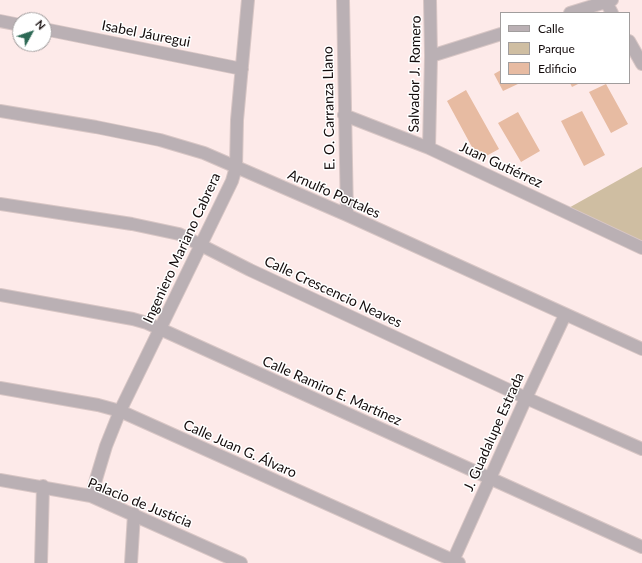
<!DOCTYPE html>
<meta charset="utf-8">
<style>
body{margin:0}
#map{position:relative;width:642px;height:563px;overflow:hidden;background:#fdeae9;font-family:Lato,sans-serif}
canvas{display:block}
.legend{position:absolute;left:500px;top:12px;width:130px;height:72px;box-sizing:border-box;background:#fff;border:1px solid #a19d9d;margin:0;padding:5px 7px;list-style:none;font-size:12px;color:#130b0b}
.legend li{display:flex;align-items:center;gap:8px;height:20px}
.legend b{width:20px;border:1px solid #a19d9d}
.north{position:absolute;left:12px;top:12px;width:40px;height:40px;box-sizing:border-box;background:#fff;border:1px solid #a19d9d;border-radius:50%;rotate:50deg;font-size:11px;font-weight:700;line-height:16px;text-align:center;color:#130b0b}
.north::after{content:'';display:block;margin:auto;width:14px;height:18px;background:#2c6854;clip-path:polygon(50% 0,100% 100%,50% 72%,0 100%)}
</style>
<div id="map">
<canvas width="642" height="563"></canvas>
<ul class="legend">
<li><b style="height:5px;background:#bab0b4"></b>Calle</li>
<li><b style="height:11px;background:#cfbea2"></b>Parque</li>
<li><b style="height:11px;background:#e7bba2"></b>Edificio</li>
</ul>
<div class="north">N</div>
</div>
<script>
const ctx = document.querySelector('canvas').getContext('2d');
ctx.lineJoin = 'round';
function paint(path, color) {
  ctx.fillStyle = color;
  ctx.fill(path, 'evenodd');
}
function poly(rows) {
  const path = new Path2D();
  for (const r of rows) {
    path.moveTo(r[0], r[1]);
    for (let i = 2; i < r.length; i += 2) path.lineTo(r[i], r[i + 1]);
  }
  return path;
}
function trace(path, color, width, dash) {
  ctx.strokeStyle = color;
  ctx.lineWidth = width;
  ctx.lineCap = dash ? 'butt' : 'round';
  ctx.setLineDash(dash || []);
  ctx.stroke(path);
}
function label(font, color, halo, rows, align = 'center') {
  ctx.font = font + ' Lato,sans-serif';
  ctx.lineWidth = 3;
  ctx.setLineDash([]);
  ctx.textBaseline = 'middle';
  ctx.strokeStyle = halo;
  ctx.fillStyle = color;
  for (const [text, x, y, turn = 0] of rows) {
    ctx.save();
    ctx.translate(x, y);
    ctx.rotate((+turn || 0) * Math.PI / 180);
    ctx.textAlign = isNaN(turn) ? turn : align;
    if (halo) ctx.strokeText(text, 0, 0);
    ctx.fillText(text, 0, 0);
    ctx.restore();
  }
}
paint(poly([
 [642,167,642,241,565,210]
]), '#cfbea2');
paint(poly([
 [501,70,501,83,520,83,503,91,494,74],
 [570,83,580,83,572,87],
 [606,84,628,124,611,133,589,92],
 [466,90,499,149,479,160,447,101],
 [582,111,605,155,584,166,561,121],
 [518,112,540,151,521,162,498,123]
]), '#e7bba2');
const minor = poly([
 [343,0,347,215],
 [606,2,612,13],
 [570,13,612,0],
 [0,21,20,25],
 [44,29,242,69],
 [629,41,642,64],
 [431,56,501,34],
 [0,111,96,127,160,140,204,153,347,215,642,349],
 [344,115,429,148,642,248],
 [429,148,431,56,430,0],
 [0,204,132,224,179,234,250,270,526,398,642,449],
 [0,295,133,319,147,323,642,547],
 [0,388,98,405,120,411,459,563],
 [0,480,91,496,241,563],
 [91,496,106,446,120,411,232,181,236,167,237,120,248,0],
 [41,563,43,486],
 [131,563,134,514],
 [452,563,526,398,565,315]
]);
trace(minor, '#d8c6c5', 14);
trace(minor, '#bab0b4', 12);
label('14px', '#130b0b', '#fff', [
 ["Isabel Jáuregui",146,34,11],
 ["Salvador J. Romero",415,74,-89],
 ["E. O. Carranza Llano",329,108,-91],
 ["Juan Gutiérrez",501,165,25],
 ["Arnulfo Portales",334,194,24],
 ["Ingeniero Mariano Cabrera",182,248,-65],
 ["Calle Crescencio Neaves",333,292,25],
 ["Calle Ramiro E. Martínez",332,391,24],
 ["J. Guadalupe Estrada",494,432,-66],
 ["Calle Juan G. Álvaro",240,449,24],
 ["Palacio de Justicia",140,503,22]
]);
</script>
